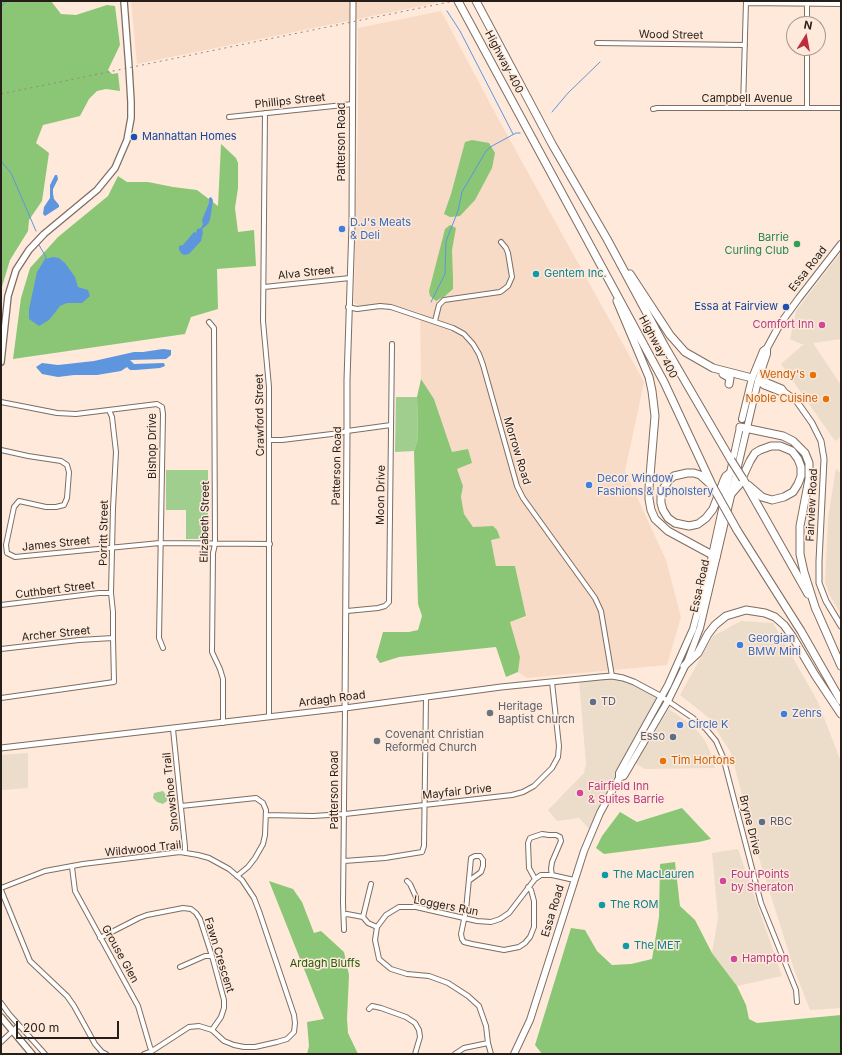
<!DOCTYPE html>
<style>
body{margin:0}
#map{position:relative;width:842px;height:1055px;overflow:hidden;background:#fee9da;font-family:Inter,sans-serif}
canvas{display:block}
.frame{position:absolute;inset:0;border:2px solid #251e19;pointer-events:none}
.north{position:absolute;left:786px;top:16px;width:40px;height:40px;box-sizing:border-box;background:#fee9da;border:1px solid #a7988d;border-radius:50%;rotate:11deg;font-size:11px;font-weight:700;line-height:16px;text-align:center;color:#251e19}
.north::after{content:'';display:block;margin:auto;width:14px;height:18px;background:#be2d3b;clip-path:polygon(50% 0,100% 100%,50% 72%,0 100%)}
.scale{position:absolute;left:16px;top:1021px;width:103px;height:18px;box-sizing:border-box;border:2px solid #251e19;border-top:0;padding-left:5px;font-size:12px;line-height:14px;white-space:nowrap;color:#251e19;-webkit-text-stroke:3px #fee9da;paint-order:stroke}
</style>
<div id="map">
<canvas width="842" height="1055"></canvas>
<div class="frame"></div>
<div class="north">N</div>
<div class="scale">200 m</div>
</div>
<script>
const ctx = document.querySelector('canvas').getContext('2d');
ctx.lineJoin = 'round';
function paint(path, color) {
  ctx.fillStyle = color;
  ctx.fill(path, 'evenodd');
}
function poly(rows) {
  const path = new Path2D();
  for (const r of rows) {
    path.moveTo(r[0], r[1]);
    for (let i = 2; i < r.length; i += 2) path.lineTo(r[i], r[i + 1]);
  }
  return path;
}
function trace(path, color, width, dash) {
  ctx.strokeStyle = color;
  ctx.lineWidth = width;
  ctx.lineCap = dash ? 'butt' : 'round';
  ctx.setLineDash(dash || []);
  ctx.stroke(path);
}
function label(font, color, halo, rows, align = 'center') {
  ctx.font = font + ' Inter,sans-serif';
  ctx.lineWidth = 3;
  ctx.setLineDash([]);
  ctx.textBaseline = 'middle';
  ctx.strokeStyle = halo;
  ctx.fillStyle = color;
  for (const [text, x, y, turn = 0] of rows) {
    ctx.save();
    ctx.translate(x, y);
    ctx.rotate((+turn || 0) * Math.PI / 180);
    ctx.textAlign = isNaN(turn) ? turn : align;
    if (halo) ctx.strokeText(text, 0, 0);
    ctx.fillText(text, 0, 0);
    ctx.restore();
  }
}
paint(poly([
 [841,252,841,339,813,343,841,385,841,437,835,441,781,364,804,344,801,344,790,339,796,311],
 [836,468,841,474,841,614,830,596,825,582,828,518],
 [741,621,773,623,818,702,841,762,841,1008,810,1010,794,969,758,855,731,753,709,718,680,695,713,636],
 [623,678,662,697,662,706,619,778,592,832,579,818,557,821,548,810,584,773,586,764,579,679],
 [669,709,694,727,704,739,709,749,715,768,645,769,635,763],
 [28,753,28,788,1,790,1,755],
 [738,849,782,976,737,986,712,953,718,918,712,853]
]), '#ecddca');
paint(poly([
 [131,1,435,1,436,3,137,64],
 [441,11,500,122,644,382,625,471,666,560,681,617,667,665,527,678,518,672,520,657,509,622,526,617,515,566,496,566,491,540,493,526,473,527,464,514,461,497,463,486,457,469,472,463,452,452,434,399,421,379,420,313,404,308,358,305,354,303,358,120,358,28]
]), '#f7dbc7');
paint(poly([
 [396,397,417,397,418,438,414,451,395,452],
 [166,470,208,470,208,539,186,539,186,510,166,510],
 [163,791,167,796,167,801,163,804,157,802,153,798,154,793]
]), '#9fce8e');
paint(poly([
 [1,1,51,1,61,14,76,15,107,5,115,6,120,45,108,70,112,74,118,73,120,91,106,89,97,91,89,99,80,116,43,125,36,143,49,153,42,201,29,220,28,231,10,260,1,290],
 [472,140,489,143,495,153,492,168,475,200,460,216,450,217,444,214,451,194,465,142],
 [221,144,236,158,238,163,238,188,235,208,238,232,254,230,256,266,217,269,218,309,191,317,185,334,13,359,21,298,30,268,58,237,108,196,118,176,127,182,148,182,173,187,197,190,218,206],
 [450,225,456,228,452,250,453,278,453,289,445,296,436,301,430,296,429,291,445,229],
 [421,379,434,399,452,452,468,449,472,463,457,469,463,486,461,497,464,514,473,527,493,526,497,530,500,538,491,540,496,566,515,566,526,616,510,622,520,657,518,672,506,677,496,647,399,657,380,663,376,657,383,632,409,632,418,630,422,616,418,604,414,451,418,438,417,397],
 [682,808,711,839,699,842,604,854,596,848,602,836,620,812,637,822],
 [675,862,680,906,695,920,712,953,737,986,746,1005,749,1019,757,1023,841,1015,841,1054,542,1054,535,1045,571,928,585,930,597,951,612,965,631,964,652,959,659,917,660,864],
 [269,881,293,889,302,902,314,933,321,931,344,952,349,975,347,1019,348,1033,358,1054,307,1054,309,1046,307,1022,324,1019]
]), '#8bc676');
paint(poly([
 [55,175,57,175,58,179,53,189,53,194,54,199,59,205,59,207,45,216,43,214,44,207,50,198,50,185],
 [211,197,213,200,210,220,208,224,202,229,203,232,201,241,189,254,185,255,182,254,179,250,179,246,183,245,194,232,196,233,197,229,201,228,203,224,202,220,209,203,209,198],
 [53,257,59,258,65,263,75,277,78,287,88,290,90,296,82,303,67,303,60,306,49,320,39,326,29,319,29,309,37,272,45,259],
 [163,349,171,350,171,355,166,359,130,360,134,364,164,363,165,366,160,368,136,370,130,370,127,367,121,371,97,375,74,375,58,377,42,374,36,367,42,363,58,365,94,361,134,352,143,352]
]), '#5e95df');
trace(poly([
 [1,7,6,1],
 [447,11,460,31,513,134],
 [552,112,568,93,600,62],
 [1,161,11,173,36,231],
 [39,245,46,257,45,259],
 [431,302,445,274,446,241,458,211,462,192,486,151,492,146,516,133,520,133]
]), '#5e95df', 1);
const minor = poly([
 [746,3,841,4],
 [807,24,807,1],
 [597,43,745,45],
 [743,108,746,1],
 [807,108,807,48],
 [653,109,657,108,841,108],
 [265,113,263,321,269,387,269,717],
 [229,117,353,104],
 [264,287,350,278],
 [348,307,357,309,380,306,391,307,453,328,464,334,473,344,479,354,483,365,517,486,523,498,595,598,601,611,612,676],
 [435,321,439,305,444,300,500,292,503,290,508,286,512,277,508,253,506,248,501,242],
 [209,322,214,328,215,544,213,553,212,652,220,669,223,679,223,723],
 [1,402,57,413,76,414,157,404,162,407,163,414,159,638,163,648],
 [270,440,282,440,340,433,347,431,391,425],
 [1,450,28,456,61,461,67,465,69,472,67,498,64,505,56,507,46,507,19,501,14,507,6,545,7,553,15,557,160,543,270,544],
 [1,605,99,593,111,593],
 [347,611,378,608,385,606,389,602,392,344],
 [1,649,79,640,113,638],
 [662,697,693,718,706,729,716,741,723,757,761,903,796,990,797,1002],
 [1,698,114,682,113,638,113,612,111,593,113,508,116,452,112,417,109,410],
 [173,729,185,847,185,853],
 [181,806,256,798,263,803,266,810,265,835,263,844,255,858,248,867,237,876],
 [266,815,313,816,345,814,512,795,523,792,534,786,552,768,558,757,559,746,552,682],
 [344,861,385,858,422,852,424,846,426,697],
 [72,867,75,891,138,1006,150,1047,152,1051],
 [535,879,529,868,528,843,530,838,542,834,549,835,556,835,560,837,561,841,552,862,551,869,552,875],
 [470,880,481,872,483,866,483,860,480,856,475,856,471,858,466,910,461,934,462,939,464,942,472,944,504,950,519,947,525,943,530,937,534,927,534,901,531,890,528,887],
 [407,881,410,884,416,897,416,907],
 [1,888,45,871,83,864,180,852,198,855,209,858,229,869,242,880,254,898,259,911,294,1015,295,1023,294,1032,287,1039,277,1042,255,1047,244,1047,234,1045,224,1041,212,1030,199,1026,189,1027,152,1051,144,1054],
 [1,890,30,961,67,996,74,1006,95,1044,102,1052,106,1054],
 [344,915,347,914,363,917,368,923,377,927],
 [363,917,371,884],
 [344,930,343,903,345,708],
 [100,938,139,918,147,915,183,908,191,909,196,913,200,919,212,956,224,1000,224,1008,221,1017,212,1030],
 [180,967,205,956,212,956],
 [1,1003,9,1014,45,1054],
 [369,1009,372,1006,381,1008,406,1017,415,1023,419,1030,420,1037,415,1054],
 [1,1042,19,1025],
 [455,1054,464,1048,488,1043],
 [491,1054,488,1043,486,1026,479,1006,468,996,448,983,429,976,407,974,391,969,379,959,378,954,375,940,377,927,386,915,399,907,416,907,477,921,491,922,500,919,509,913,535,879,541,875,552,875,574,880]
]);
const tertiary = poly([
 [758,380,765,381,782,388,785,392],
 [758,381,764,386,782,393,785,392,795,399,812,423,821,441,824,459,819,561,819,583,826,601,841,626],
 [345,708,347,431,347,380,352,224,353,1],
 [1,748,345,708,501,687,600,677,612,676,623,678,634,682,662,697]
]);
const secondary = poly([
 [1,362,8,296,16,270,29,250,44,234,97,190,115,168,127,140,131,118,131,102,129,68,124,1],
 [1,1017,32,1054]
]);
const primary = poly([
 [742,419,752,378,763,351,767,348,780,324,799,298,841,244],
 [619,778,624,776,668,701,688,660,700,628,758,381,767,354,767,348],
 [514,1054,530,1020,584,851,600,813,619,778,619,773,668,685,693,629,709,569,740,427]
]);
const motorway = poly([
 [458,1,664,382,713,487],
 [476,1,552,144,607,239,664,345,731,460],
 [630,274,670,335,685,352,713,368,752,378],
 [617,301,649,377,652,391,655,416,649,488,649,499,651,510,655,519,668,531,716,557],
 [723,374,730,378,729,384],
 [740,427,783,436,793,441,805,453,809,463,809,479,800,526,800,554,804,572,816,610],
 [743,479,808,594],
 [710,484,700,475,694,473,687,473,674,476,669,480,661,492,661,503,663,510,668,518,675,523,689,526,698,524,706,518,713,509,724,480,726,476,730,473],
 [732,493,739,485,750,461,755,453,760,450,771,446,780,446,792,451,798,459,801,467,801,476,798,484,793,492,784,497,772,500,762,497,748,485],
 [737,530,801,631,841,701],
 [815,607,841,666],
 [684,666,698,653,708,634,715,625,726,616,746,610,765,613,775,617,784,625,792,636,815,675,841,714]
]);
trace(minor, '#7f6d60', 6);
trace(tertiary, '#7f6d60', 7);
trace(secondary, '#7f6d60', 8);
trace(primary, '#7f6d60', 8);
trace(motorway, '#7f6d60', 9);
trace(minor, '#fff', 4);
trace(tertiary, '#fff', 5);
trace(secondary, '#fff', 5.5);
trace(primary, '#fff', 6);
trace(motorway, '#fff', 7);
trace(poly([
 [1,94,454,1]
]), '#94867c', 1, [2, 4]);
const motorwayBridge = poly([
 [731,460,743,479],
 [713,487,737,530]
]);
trace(motorwayBridge, '#7f6d60', 9, []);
trace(motorwayBridge, '#fff', 7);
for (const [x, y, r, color] of [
 [134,137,4,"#1a4fb4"],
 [342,229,4,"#3f7fe0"],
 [797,244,4,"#2e9e5b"],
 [536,274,4,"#0f9aa8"],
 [786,307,4,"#1a4fb4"],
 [822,325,4,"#d1479c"],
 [813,375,4,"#e8710a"],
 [826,399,4,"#e8710a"],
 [589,485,4,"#3f7fe0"],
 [740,645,4,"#3f7fe0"],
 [593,702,4,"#5c6f8a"],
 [490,713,4,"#6b7280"],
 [784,714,4,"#3f7fe0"],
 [680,725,4,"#3f7fe0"],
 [673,737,4,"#5c6f8a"],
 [377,741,4,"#6b7280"],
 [663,761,4,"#e8710a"],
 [580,793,4,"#d1479c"],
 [762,822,4,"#5c6f8a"],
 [605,875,4,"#0f9aa8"],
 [723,881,4,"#d1479c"],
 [602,905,4,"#0f9aa8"],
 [626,946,4,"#0f9aa8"],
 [734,959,4,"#d1479c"]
]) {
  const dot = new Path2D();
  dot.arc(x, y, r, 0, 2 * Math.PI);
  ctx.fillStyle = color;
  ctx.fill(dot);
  trace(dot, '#fee9da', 1.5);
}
label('11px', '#251e19', '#fee9da', [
 ["Wood Street",671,35,1],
 ["Highway 400",504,62,62],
 ["Campbell Avenue",747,99],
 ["Phillips Street",290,101,-6],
 ["Patterson Road",342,142,-90],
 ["Essa Road",808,269,-52],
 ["Alva Street",306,273,-6],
 ["Highway 400",658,347,62],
 ["Crawford Street",260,415,-91],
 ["Bishop Drive",153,446,-90],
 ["Morrow Road",517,451,73],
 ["Patterson Road",337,466,-89],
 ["Moon Drive",381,495,-89],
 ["Fairview Road",812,505,-87],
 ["Elizabeth Street",205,522,-89],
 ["Porritt Street",104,533,-89],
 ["James Street",56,544,-6],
 ["Essa Road",700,586,-77],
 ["Cuthbert Street",55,590,-7],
 ["Archer Street",56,634,-6],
 ["Ardagh Road",332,699,-7],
 ["Patterson Road",335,790,-90],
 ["Snowshoe Trail",171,792,-96],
 ["Mayfair Drive",457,792,-6],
 ["Bryne Drive",750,825,76],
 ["Wildwood Trail",143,849,-6],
 ["Loggers Run",446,906,11],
 ["Essa Road",553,911,-73],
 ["Grouse Glen",120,954,61],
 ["Fawn Crescent",219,955,73]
]);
label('11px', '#164399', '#fee9da', [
 ["Manhattan Homes",142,137],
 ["Essa at Fairview",778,307,"right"]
], 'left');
label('11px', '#366cbe', '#fee9da', [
 ["D.J's Meats",350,223],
 ["& Deli",350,236],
 ["Decor Window",597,479],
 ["Fashions & Upholstery",597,492],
 ["Georgian",748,639],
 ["BMW Mini",748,652],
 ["Zehrs",792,714],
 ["Circle K",688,725]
], 'left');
label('11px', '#27864d', '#fee9da', [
 ["Barrie",789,238],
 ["Curling Club",789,251]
], 'right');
label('11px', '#0d838f', '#fee9da', [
 ["Gentem Inc.",544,274],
 ["The MacLauren",613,875],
 ["The ROM",610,905],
 ["The MET",634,946]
], 'left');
label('11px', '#b23c85', '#fee9da', [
 ["Comfort Inn",814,325,"right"],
 ["Fairfield Inn",588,787],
 ["& Suites Barrie",588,800],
 ["Four Points",731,875],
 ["by Sheraton",731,888],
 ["Hampton",742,959]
], 'left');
label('11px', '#c56008', '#fee9da', [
 ["Wendy's",805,375],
 ["Noble Cuisine",818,399],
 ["Tim Hortons",671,761,"left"]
], 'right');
label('11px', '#4e5e75', '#fee9da', [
 ["TD",601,702],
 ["Esso",665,737,"right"],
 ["RBC",770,822]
], 'left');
label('11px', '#5b616d', '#fee9da', [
 ["Heritage",498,707],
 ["Baptist Church",498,720],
 ["Covenant Christian",385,735],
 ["Reformed Church",385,748]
], 'left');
label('11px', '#245a04', '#fee9da', [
 ["Ardagh Bluffs",325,964]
]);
</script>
